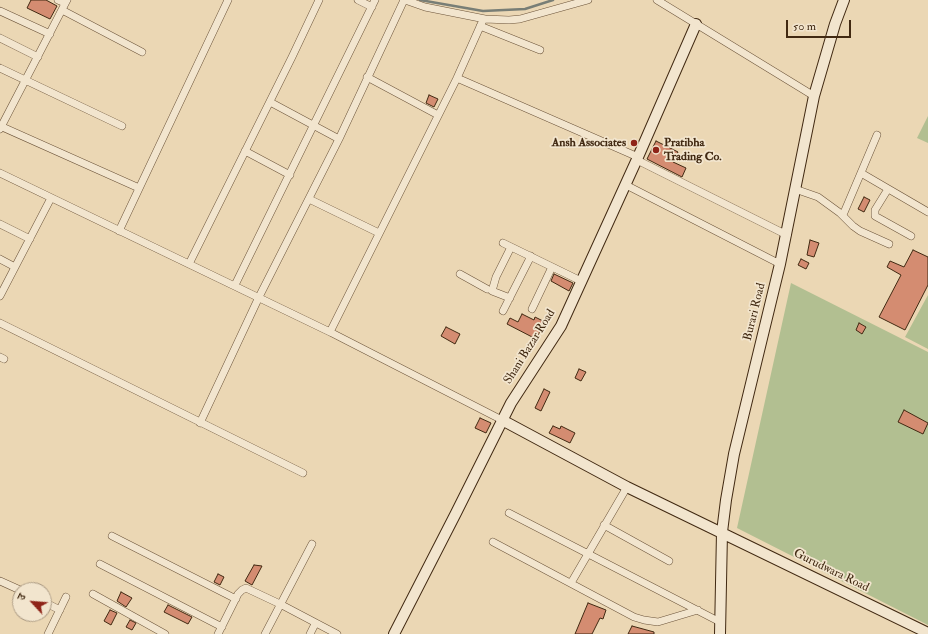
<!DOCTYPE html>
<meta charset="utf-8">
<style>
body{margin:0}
#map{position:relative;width:928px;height:634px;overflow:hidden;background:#ebd7b4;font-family:"IM FELL Double Pica","Noto Serif Devanagari",serif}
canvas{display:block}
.north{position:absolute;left:12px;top:582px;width:40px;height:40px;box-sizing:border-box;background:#f2e5ce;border:1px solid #ab9a83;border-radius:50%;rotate:296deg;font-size:11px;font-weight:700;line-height:16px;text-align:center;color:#412912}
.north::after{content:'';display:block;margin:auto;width:14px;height:18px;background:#8f2418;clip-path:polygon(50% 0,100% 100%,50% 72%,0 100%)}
.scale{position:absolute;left:786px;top:20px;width:65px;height:18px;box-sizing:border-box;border:2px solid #412912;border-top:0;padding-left:5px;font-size:12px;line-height:14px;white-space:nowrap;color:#412912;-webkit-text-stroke:3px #f2e5ce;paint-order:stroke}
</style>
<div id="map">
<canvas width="928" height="634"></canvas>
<div class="north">उ</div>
<div class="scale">50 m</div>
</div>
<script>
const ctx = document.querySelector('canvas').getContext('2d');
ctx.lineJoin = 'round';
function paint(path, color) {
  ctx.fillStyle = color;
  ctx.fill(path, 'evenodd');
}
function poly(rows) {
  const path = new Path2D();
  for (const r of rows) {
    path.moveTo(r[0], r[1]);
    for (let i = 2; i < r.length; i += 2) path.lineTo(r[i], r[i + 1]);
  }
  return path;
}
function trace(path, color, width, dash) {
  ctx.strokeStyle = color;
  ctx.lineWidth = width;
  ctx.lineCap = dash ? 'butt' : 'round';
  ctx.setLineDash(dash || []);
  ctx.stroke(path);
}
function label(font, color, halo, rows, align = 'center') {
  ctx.font = font + ' "IM FELL Double Pica",serif';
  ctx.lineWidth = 3.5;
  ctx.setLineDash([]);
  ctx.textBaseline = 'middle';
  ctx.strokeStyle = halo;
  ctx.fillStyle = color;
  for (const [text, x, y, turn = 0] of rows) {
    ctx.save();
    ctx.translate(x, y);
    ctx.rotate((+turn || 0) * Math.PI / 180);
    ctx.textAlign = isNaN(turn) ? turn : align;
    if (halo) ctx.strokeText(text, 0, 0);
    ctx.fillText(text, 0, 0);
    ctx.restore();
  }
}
paint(poly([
 [928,116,928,143,917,138],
 [791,283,928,352,928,625,737,528],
 [928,295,928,349,905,337]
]), '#b2bf91');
trace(poly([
 [420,0,483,11,525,9,553,0]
]), '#787e76', 2.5);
const building = poly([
 [31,0,46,0,57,6,50,19,27,8,31,0],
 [429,95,438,99,434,107,426,103,429,95],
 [656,141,678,152,673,162,686,168,682,177,647,159,656,141],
 [864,197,870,200,864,212,858,209,864,197],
 [810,240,819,243,814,257,807,255,810,240],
 [913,250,928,257,928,285,905,330,879,317,901,275,887,267,890,261,904,267,913,250],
 [801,259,809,263,806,269,798,265,801,259],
 [554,274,573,283,569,291,551,281,554,274],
 [522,314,534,320,535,317,545,322,536,339,507,324,510,318,518,322,522,314],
 [859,323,866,327,862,334,856,330,859,323],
 [446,327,460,334,455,344,441,336,446,327],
 [579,369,586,372,581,381,575,378,579,369],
 [544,389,550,392,541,411,535,408,544,389],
 [904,410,928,423,923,434,898,422,904,410],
 [480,418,491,423,486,433,475,428,480,418],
 [553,426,560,429,561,426,575,433,570,443,549,433,553,426],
 [254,565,262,566,252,585,245,581,254,565],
 [218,574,224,577,220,585,214,582,218,574],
 [121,592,132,598,126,607,117,601,121,592],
 [588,603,606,610,603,619,600,618,592,634,575,634,588,603],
 [168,605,192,617,188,624,164,612,168,605],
 [110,610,117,613,111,625,104,621,110,610],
 [130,620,136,623,132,630,126,627,130,620],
 [632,626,654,632,654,634,628,634,632,626]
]);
paint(building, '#d48c71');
trace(building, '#412912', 1);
const street = poly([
 [58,0,65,3],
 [358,0,372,7],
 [405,0,425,7,485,19],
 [657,0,814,96],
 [62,10,142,52],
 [0,11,50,34],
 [480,26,540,50],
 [0,38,38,57],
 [0,68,122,126],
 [367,77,438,115],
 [457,78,638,157],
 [270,102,339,139],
 [0,126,139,188],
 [0,129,67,0],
 [245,151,290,175],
 [637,160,787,235],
 [0,173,330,332,502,420],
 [861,173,928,212],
 [626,185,780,264],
 [795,189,818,197,840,213,853,226,860,231,889,244],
 [888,189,875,210,875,216,911,236],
 [309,199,379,233],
 [843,215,877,135],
 [0,224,30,239],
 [119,231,228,0],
 [503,243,581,281],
 [0,259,15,267],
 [189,264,292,57,319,0],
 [460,274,487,289],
 [235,285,375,0],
 [0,296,51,198],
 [510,298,492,291,496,277,511,247],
 [532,309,552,267],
 [503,311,531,256],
 [0,323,303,473],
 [330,332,457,78,483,20,485,19,509,20,520,19,588,0],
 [0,357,4,359],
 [200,423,259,297,339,139,404,0],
 [509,513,720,622],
 [604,525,669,561],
 [112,536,236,599],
 [493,542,634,617,644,620,658,622,698,610],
 [100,564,222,627],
 [0,581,20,590],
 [571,583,627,487],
 [93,594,165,634],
 [44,602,60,610],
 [48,634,66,597],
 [218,634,238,594,242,590,246,588,280,604,337,634],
 [265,634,312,544],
 [310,634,315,624]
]);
const secondary = poly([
 [502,420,627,487,928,633],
 [394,634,456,513,511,403,561,326,638,157,696,24],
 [720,634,722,532,726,500,734,454,780,264,814,96,835,24,844,0]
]);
trace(street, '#6c543a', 8);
trace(secondary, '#412912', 12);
trace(street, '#f2e5ce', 7);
trace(secondary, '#f2e5ce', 10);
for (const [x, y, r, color] of [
 [634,143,4,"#8f2418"],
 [656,150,4,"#8f2418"]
]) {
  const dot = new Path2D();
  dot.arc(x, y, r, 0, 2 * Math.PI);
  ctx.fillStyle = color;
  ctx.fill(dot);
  trace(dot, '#f2e5ce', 1.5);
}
label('bold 12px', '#412912', '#f2e5ce', [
 ["Ansh Associates",626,143],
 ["Pratibha",664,143,"left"],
 ["Trading Co.",664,157,"left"]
], 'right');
label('12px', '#412912', '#f2e5ce', [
 ["Burari Road",755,312,-76],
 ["Shani Bazar Road",530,347,-58],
 ["Gurudwara Road",831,571,26]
]);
</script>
